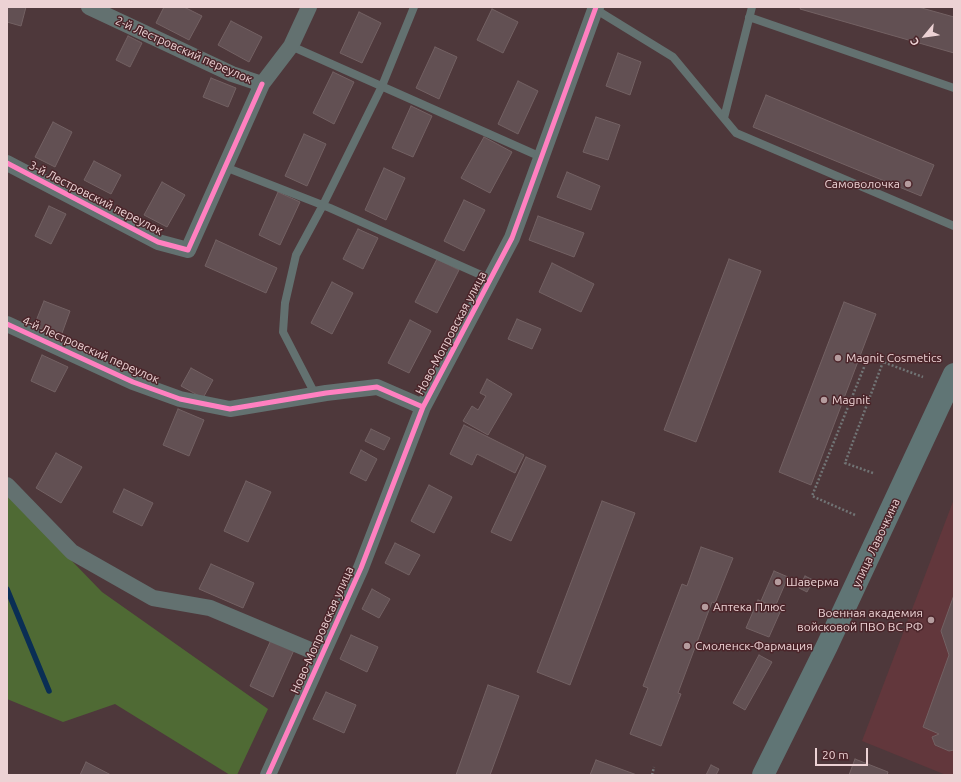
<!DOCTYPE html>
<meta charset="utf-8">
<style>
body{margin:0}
#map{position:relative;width:961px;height:782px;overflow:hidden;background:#4e383b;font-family:Ubuntu,sans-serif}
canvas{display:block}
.frame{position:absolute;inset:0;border:8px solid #ecd2d4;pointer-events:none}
.north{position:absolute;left:905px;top:16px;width:40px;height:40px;-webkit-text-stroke:3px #4b252a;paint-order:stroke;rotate:241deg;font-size:11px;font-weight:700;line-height:16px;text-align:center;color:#ecd2d4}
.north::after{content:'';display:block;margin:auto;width:14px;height:18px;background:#ecd2d4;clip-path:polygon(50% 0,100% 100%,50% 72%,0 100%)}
.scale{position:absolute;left:815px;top:748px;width:53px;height:18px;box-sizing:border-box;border:2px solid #ecd2d4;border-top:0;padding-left:5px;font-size:12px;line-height:14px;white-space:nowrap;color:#ecd2d4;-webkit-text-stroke:3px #4b252a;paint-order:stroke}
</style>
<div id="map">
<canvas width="961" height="782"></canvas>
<div class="frame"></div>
<div class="north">С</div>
<div class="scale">20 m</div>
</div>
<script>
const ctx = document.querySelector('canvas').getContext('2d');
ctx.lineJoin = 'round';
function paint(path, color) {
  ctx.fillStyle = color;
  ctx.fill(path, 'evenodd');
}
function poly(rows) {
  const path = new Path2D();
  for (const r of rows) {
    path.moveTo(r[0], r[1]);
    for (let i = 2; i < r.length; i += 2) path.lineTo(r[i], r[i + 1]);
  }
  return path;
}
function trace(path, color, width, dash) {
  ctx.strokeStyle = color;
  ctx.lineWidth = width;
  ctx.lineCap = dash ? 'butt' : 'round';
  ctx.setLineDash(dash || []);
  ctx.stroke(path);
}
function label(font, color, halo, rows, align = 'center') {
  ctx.font = font + ' Ubuntu,sans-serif';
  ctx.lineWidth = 3;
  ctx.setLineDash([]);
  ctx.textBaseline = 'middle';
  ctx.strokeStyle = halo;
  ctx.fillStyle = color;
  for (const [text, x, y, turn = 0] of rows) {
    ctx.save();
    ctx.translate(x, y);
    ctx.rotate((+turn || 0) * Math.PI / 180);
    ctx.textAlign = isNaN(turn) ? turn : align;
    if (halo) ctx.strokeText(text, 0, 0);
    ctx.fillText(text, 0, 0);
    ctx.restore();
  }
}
paint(poly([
 [954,499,954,775,946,775,862,741]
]), '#62373c');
paint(poly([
 [7,494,102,592,268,709,237,775,230,775,115,704,63,722,7,699]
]), '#4f6a34');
trace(poly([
 [7,589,49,691]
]), '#0a2e54', 5.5);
const building = poly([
 [7,7,26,7,21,26,7,22,7,7],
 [164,7,184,7,202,16,189,40,156,23,164,7],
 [801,7,918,7,954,17,954,53,800,9,801,7],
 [492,9,518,22,503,53,477,40,492,9],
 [359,12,381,23,362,63,340,53,359,12],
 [231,21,262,37,249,62,218,45,231,21],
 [128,36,142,43,130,67,116,60,128,36],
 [435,47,457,57,439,99,416,88,435,47],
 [618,53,641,62,630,95,606,86,618,53],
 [333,72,354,82,334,124,313,113,333,72],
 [211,78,236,88,228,107,203,97,211,78],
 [518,81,538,91,518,134,498,124,518,81],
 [766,95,934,165,921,196,753,127,766,95],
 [411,106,432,116,413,157,392,148,411,106],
 [596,117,620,125,608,160,583,152,596,117],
 [53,122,72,132,55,167,35,157,53,122],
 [304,134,326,144,307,186,285,176,304,134],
 [484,137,512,152,490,193,461,178,484,137],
 [94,161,121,175,111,194,84,180,94,161],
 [384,168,405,178,386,220,365,210,384,168],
 [567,172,600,186,591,210,557,197,567,172],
 [162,182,185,195,167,227,144,215,162,182],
 [278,192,300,202,280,245,259,235,278,192],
 [464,200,485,210,464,251,444,241,464,200],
 [49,206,66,214,51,244,35,236,49,206],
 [538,216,584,233,574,257,529,240,538,216],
 [358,229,378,238,363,269,343,259,358,229],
 [216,240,277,268,266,293,205,266,216,240],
 [437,259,459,270,437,313,415,302,437,259],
 [729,259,761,271,696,442,664,430,729,259],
 [552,263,594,284,581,312,539,292,552,263],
 [332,282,353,293,332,334,311,323,332,282],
 [44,301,70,311,61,336,34,326,44,301],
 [844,302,876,314,811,485,779,472,844,302],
 [517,319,541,329,532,349,508,339,517,319],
 [410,320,431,331,409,373,388,363,410,320],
 [42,355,68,367,55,392,31,381,42,355],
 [191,368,213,380,203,398,181,386,191,368],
 [487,379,512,394,488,435,463,421,472,406,478,410,486,396,480,393,487,379],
 [178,409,204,420,189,456,163,445,178,409],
 [464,425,524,455,515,473,477,454,472,465,450,454,464,425],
 [371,429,390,438,384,450,365,441,371,429],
 [361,450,377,459,366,481,350,473,361,450],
 [56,453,82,467,61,503,36,488,56,453],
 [526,457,546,466,511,541,491,532,526,457],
 [246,481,271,492,248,542,224,531,246,481],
 [429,485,452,497,434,533,411,521,429,485],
 [124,489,153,503,142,526,113,512,124,489],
 [602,501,635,513,570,685,537,672,602,501],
 [395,543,420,555,409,575,385,563,395,543],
 [701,547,733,558,715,603,712,602,678,693,681,694,661,746,630,734,648,688,643,686,682,584,687,586,701,547],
 [211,564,254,583,243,608,199,589,211,564],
 [774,571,788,577,775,607,761,601,774,571],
 [805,576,813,580,807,592,799,588,805,576],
 [372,589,390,599,379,618,362,609,372,589],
 [954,595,954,750,949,751,935,745,932,737,939,734,923,727,949,655,941,631,954,595],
 [758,600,781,610,769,637,746,628,758,600],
 [351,635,378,647,367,672,340,659,351,635],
 [271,640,294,650,273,697,250,686,271,640],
 [759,655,772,662,745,710,733,703,759,655],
 [488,685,519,696,490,775,456,775,488,685],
 [326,692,356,705,344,733,313,719,326,692],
 [855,759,888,772,887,775,849,775,855,759],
 [596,760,637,775,590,775,596,760],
 [86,762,111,775,80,775,86,762],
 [711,765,719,769,716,775,706,775,711,765]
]);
paint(building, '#625053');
trace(building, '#736163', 1);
trace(poly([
 [873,473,845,463,883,362],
 [855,515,812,496,869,355,883,362,923,377],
 [652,775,654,767]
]), '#717475', 2.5, [2, 2]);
trace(poly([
 [595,9,673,57,736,133,954,226],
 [749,17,954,88],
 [291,46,541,157],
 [724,118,752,7],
 [225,167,330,208,490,279],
 [315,394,283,332,285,303,296,255,323,205,382,86,414,7]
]), '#637170', 8);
trace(poly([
 [89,7,232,74,262,84,291,46,309,7],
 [7,163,158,242,188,250,262,84],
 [7,324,133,382,180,399,230,409,326,393,377,387,423,407],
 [7,485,72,552,153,598,210,608,322,655],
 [268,775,361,568,423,407,512,238,596,7]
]), '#637170', 16);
trace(poly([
 [763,775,827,646,954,374]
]), '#607575', 22);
trace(poly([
 [7,163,158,242,188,250,262,84],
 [7,324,133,382,180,399,230,409,326,393,377,387,423,407],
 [268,775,361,568,423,407,512,238,596,7]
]), '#ff80c0', 5);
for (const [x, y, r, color] of [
 [908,184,4,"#b59c9e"],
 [838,358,4,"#b59c9e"],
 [824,400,4,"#b59c9e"],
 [778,582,4,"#b59c9e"],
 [705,607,4,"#b59c9e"],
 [931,620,4,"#b59c9e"],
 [687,646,4,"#b59c9e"]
]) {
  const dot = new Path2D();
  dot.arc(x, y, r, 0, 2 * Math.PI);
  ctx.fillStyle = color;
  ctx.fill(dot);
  trace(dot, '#4b252a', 1.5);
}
label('12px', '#ecd2d4', '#4b252a', [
 ["2-й Лестровский переулок",184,50,24],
 ["3-й Лестровский переулок",96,198,27],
 ["Ново-Мопровская улица",451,333,-62],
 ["4-й Лестровский переулок",91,350,24],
 ["улица Лавочкина",876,543,-65],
 ["Ново-Мопровская улица",322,630,-66]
]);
label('12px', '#ecd2d4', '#4b252a', [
 ["Самоволочка",900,184,"right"],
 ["Magnit Cosmetics",846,358],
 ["Magnit",832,400],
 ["Шаверма",786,582],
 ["Аптека Плюс",713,607],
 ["Военная академия",923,613,"right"],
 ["войсковой ПВО ВС РФ",923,627,"right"],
 ["Смоленск-Фармация",695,646]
], 'left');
</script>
